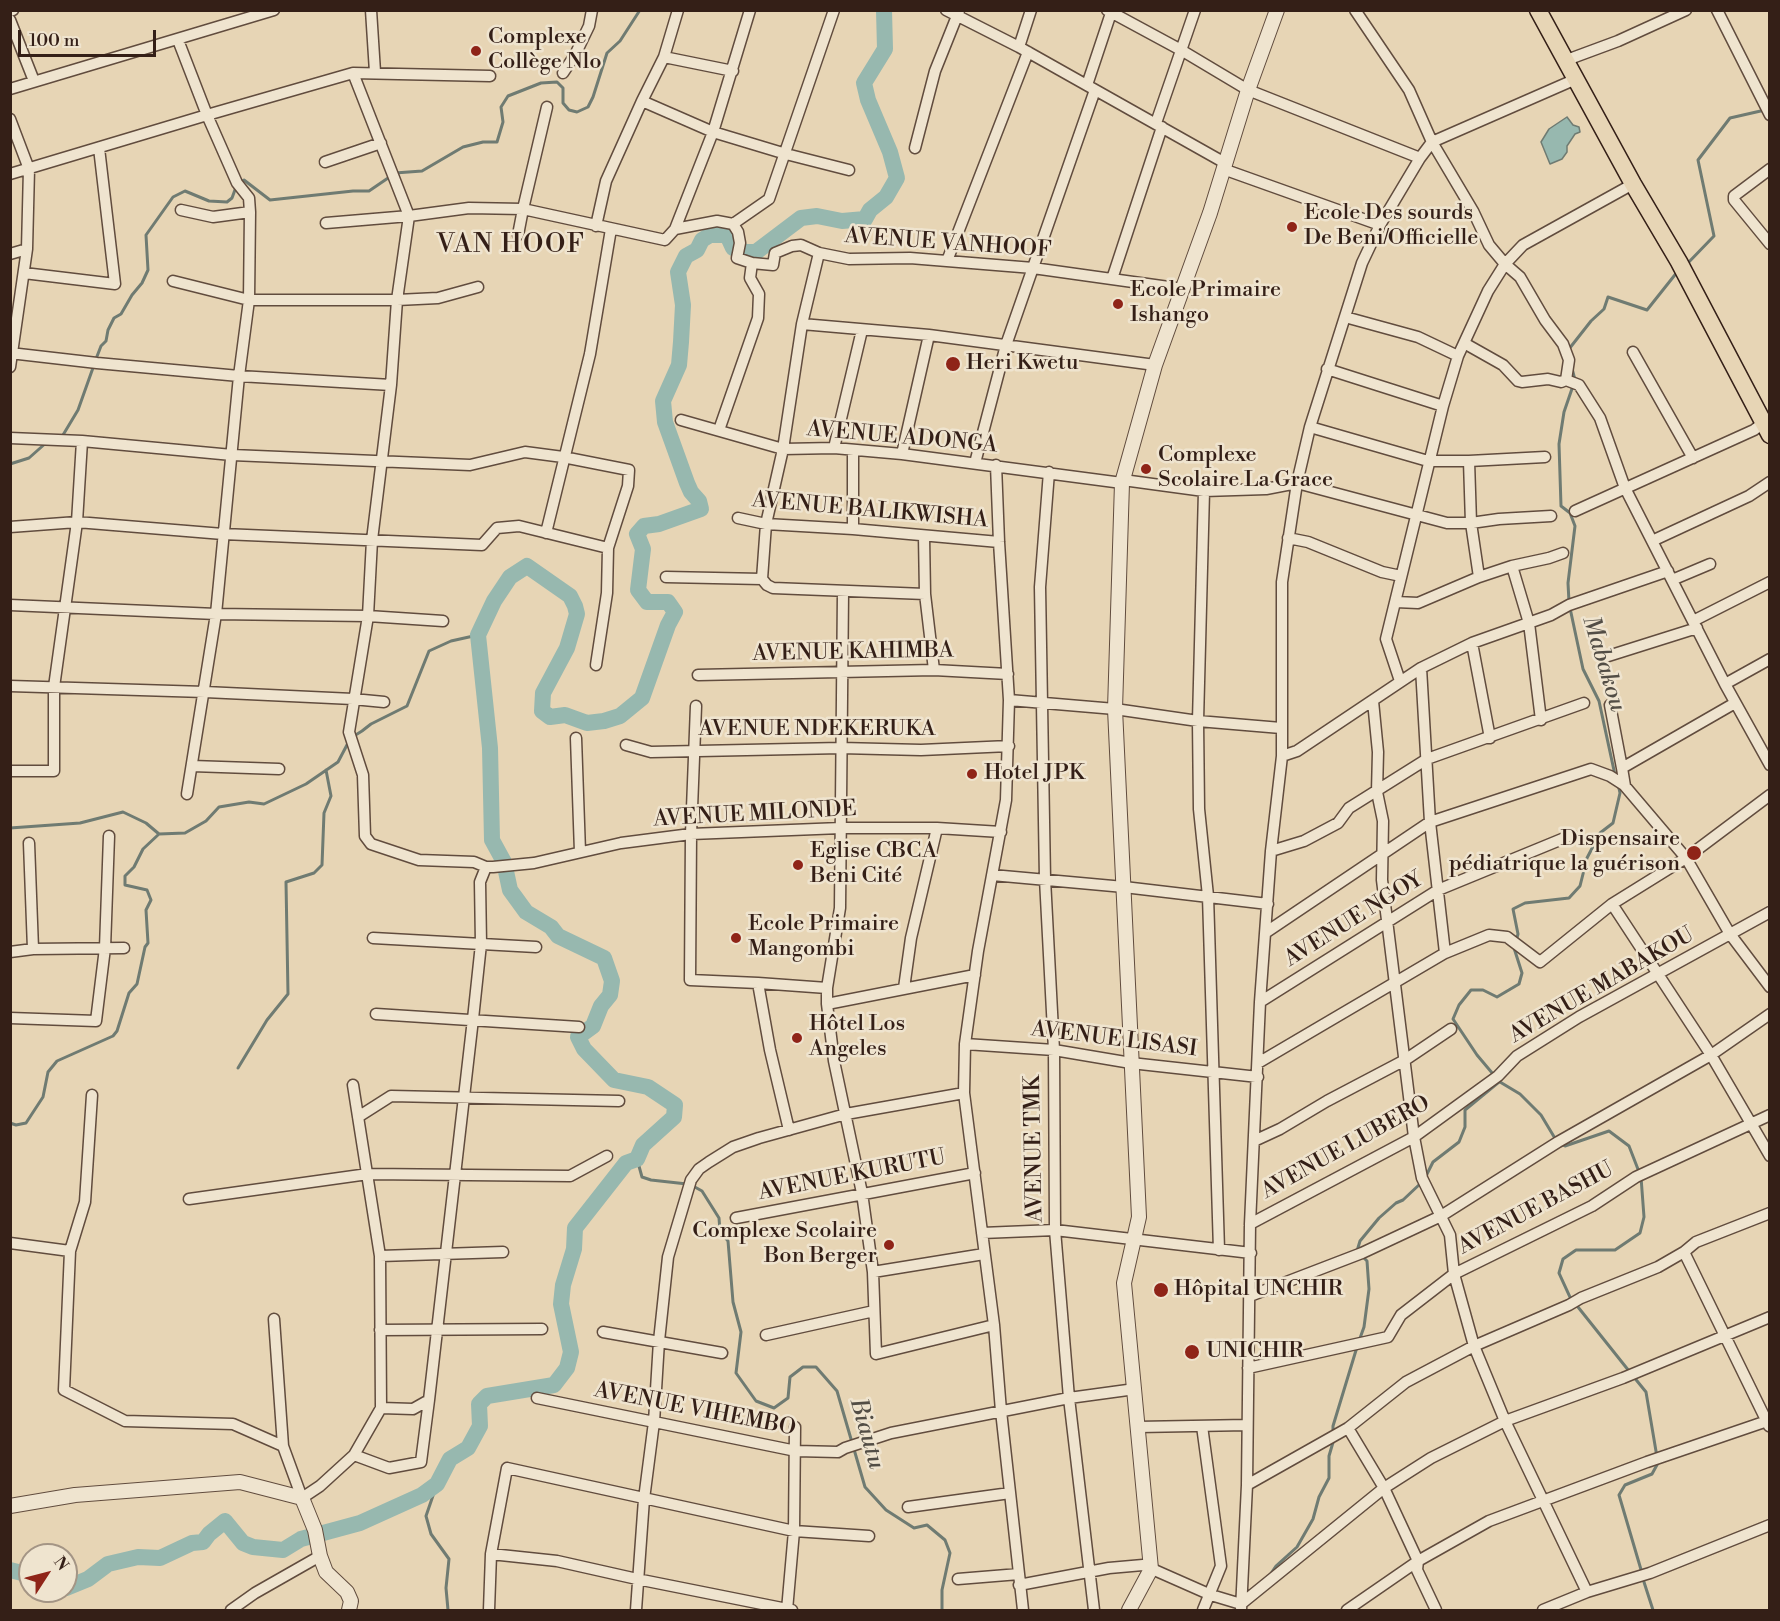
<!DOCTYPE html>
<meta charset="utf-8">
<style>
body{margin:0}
#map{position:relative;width:1780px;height:1621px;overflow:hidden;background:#e7d5b5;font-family:"Libre Bodoni",serif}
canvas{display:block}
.frame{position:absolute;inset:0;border:12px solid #341f17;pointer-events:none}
.north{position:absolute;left:18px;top:1543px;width:60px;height:60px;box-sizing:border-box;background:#efe4cf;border:2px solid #a49585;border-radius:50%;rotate:54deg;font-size:16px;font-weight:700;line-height:24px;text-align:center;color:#341f17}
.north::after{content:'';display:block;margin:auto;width:21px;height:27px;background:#8f2418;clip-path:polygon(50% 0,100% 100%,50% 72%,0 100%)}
.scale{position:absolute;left:18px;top:30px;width:138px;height:27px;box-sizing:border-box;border:3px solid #341f17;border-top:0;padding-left:8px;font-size:18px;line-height:21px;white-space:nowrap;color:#341f17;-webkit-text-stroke:4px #efe4cf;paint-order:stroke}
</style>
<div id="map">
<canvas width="1780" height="1621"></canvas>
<div class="frame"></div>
<div class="north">N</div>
<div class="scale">100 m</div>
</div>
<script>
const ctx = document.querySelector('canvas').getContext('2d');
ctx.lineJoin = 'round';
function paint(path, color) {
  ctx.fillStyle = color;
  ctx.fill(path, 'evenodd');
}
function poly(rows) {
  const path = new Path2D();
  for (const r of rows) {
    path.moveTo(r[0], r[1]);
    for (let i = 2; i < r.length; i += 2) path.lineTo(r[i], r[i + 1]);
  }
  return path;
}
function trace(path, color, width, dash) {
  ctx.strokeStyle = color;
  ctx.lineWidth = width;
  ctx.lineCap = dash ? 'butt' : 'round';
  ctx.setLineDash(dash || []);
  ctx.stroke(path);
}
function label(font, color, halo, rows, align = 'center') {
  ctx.font = font + ' "Libre Bodoni",serif';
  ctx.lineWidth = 5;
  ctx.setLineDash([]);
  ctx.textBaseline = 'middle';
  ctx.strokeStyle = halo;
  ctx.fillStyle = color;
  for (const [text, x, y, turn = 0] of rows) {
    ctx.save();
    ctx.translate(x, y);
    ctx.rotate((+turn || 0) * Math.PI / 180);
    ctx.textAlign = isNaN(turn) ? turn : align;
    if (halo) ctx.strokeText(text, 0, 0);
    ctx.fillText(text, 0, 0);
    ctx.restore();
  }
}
const water = poly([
 [1567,117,1573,125,1579,127,1580,132,1575,134,1567,146,1567,152,1562,159,1550,164,1541,142,1549,129,1567,117]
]);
paint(water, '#97b8af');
trace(water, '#6f7b72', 1.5);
trace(poly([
 [395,173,422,171,463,147,483,142,497,142,503,122,501,107,508,96,541,83,557,82,563,88,563,103,569,110,577,112,588,107,593,97,607,53,620,41,640,10],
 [240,182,244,180,270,200,353,191,369,191,391,176],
 [1686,265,1714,236,1698,160,1730,118,1765,110],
 [1569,349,1591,321,1604,309,1608,297,1647,310,1678,271],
 [96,359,101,346,106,341,108,330,114,318,121,314,132,295,142,283,148,270,146,235,173,197,185,191,209,201,227,202,232,198,236,187],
 [63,435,78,410,94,365],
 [10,464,29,458,47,442],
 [1569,602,1568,583,1575,526,1570,513,1561,506,1559,444,1564,412,1575,380,1572,368],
 [1570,608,1583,669,1599,701,1615,775],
 [354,736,362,731,371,724,407,706,429,651,451,641,478,635],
 [10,828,80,823,123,812,146,823,159,834],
 [238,1068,267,1020,288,994,286,882,314,873,322,865,324,813,331,796,326,770],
 [10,1123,16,1125,26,1123,43,1097,48,1072,57,1061,113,1036,117,1031,129,993,137,984,145,947,148,943,146,910,151,900,147,890,125,885,125,876,134,867,143,849,159,834,185,833,206,821,219,807,249,802,264,804,306,784,338,762,348,743],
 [1556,1140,1541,1115,1520,1094,1500,1082,1493,1074,1477,1055,1453,1019,1459,1005,1471,990,1483,990,1497,997,1519,984,1522,973,1514,948,1518,934,1513,909,1525,903,1569,898,1580,886,1587,858,1600,833,1613,823,1620,793,1618,784],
 [1561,1144,1565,1146,1609,1131,1629,1146,1641,1177,1644,1217,1640,1233,1615,1250,1576,1250,1563,1259,1559,1273,1570,1297,1629,1371],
 [637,1159,642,1177,651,1180,687,1184],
 [1425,1178,1433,1162,1459,1142,1465,1127,1465,1110,1499,1082],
 [693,1186,702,1191,719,1218,720,1231,728,1241,733,1302,741,1332,736,1373,756,1401,774,1408,788,1398,790,1377,803,1367,816,1367,837,1391,865,1487,886,1510,914,1528,927,1525,945,1540,950,1553,942,1590,942,1610],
 [1357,1251,1360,1241,1379,1218,1396,1203,1403,1200,1421,1183],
 [1359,1341,1364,1327,1369,1289,1367,1261,1363,1257],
 [1633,1376,1646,1392,1658,1463,1652,1474,1625,1485,1619,1495,1642,1573],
 [1333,1432,1333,1426,1357,1347],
 [437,1484,426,1516,431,1534,449,1559,446,1588,448,1610],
 [1270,1575,1276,1566,1297,1547,1313,1519,1319,1497,1329,1478,1329,1456,1334,1439],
 [1643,1579,1653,1610]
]), '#6f7b72', 3);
trace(poly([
 [10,1570,30,1575],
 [66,1588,88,1579,108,1564,138,1557,160,1558,192,1543,203,1542,209,1534,225,1521,243,1543,253,1547,283,1550,301,1539,360,1523,422,1495,437,1484,450,1459,468,1448,480,1426,479,1404,487,1396,554,1385,567,1368,571,1352,561,1304,563,1285,574,1249,575,1228,626,1163,637,1159,643,1145,674,1117,675,1105,648,1087,614,1080,584,1049,578,1037,593,1026,601,1006,610,995,612,981,604,958,558,936,551,927,526,912,510,890,504,862,492,840,490,748,478,635,494,601,510,577,527,566,570,596,575,606,577,614,567,648,543,693,542,711,550,717,565,715,587,723,604,721,620,716,642,698,668,625,675,612,668,602,647,602,638,590,643,549,637,534,644,526,659,524,701,509,699,501,691,492,687,483,665,422,663,401,679,365,681,342,683,305,678,272,686,256,697,250,702,240,710,235,727,235,733,248,746,252,756,252,801,218,817,216,842,221,865,219,870,210,886,197,897,178,890,152,868,100,864,83,885,49,884,10]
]), '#97b8af', 16);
const minor = poly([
 [371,10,375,72],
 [946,10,1019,47,1225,163],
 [1107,10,1181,50,1248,90,1420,158],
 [1355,10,1409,90,1432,142,1473,211,1489,245,1505,264,1520,277,1545,320,1563,344,1569,360,1566,380,1579,385,1600,418,1625,488,1725,684,1770,765],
 [1717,10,1770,115],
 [10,11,13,10],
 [10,20,34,81],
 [178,40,207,115,237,183,249,198,250,212,249,300,239,376,216,614,187,794],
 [1019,47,1031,10],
 [664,57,733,71],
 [1564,61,1618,41,1686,10],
 [353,73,409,216,397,300,391,385,372,540,368,616,349,732,363,775,365,836,371,844,419,860,474,862,486,867,493,867,534,863,621,843,691,834,841,828,937,828,1001,832],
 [563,73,575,55,589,26,592,10],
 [1087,85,1112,10],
 [10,89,274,10],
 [642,101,713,132,786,154,849,170],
 [10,119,29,169,27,249,10,367],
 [1156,123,1195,10],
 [915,148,935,71,959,11],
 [325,162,381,143],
 [1223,169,1380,225],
 [1770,169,1734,196,1734,200,1770,244],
 [10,174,207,115,353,73,490,76],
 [181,210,213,217,250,212],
 [326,223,409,216,469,208,523,209,665,240,675,229,717,221,733,224,738,232,740,243,737,258,752,263,773,265,775,253,792,246,801,245,819,253,849,259,910,258,1033,268,1183,289],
 [733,224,769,199,834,10],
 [596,226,606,181,642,101,664,57,678,10],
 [675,229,713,132,750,10],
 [518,235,523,209,547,107],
 [10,254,27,249],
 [947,261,1028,52],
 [24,273,115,284,99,148],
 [1112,279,1162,127],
 [173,281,249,300,397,300,438,298,478,287],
 [1345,317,1418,337,1458,356],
 [802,324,929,335,1155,365],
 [1464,343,1503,365,1518,381,1522,382,1548,379,1561,382,1566,380],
 [1633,352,1693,458],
 [10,353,97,363,239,376,391,385],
 [1327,369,1443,406],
 [681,420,783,449,834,448,902,454,1122,483],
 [1310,427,1428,461,1469,461,1545,457],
 [719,430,758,318,759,294,750,278,752,263],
 [10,438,82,441,232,455,470,465,525,452,563,457,629,470,628,486,608,548,607,593,596,665],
 [834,448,862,330],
 [902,454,929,335],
 [1469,461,1471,523,1479,577],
 [975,463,1006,345,1095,90],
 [996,465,999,542,1009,700,1006,800,978,951,965,1044,964,1093,994,1325,1001,1411,1023,1610],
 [1049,472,1040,587,1045,879,1054,1050,1055,1230,1069,1398,1094,1610],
 [1123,480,1204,491,1266,489,1297,483,1447,523,1471,523,1499,519,1551,516],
 [1204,491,1198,721,1199,809,1208,896,1219,1250],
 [1575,511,1754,430,1767,420],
 [738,518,766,524,853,529,999,542],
 [10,527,77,522,223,534,482,545,497,528,519,526,608,548],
 [853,529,853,450],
 [546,533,590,354,611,229],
 [924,536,925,594,934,670],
 [1288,538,1308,542,1382,572,1401,576],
 [1652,541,1749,496,1770,482],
 [1512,566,1529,623,1541,720],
 [666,577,762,579,766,524,783,449,802,324,819,253],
 [762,579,767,585,773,588,925,594],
 [1672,580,1710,564],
 [843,592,840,908,827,988,827,1004,834,1061,862,1193,873,1272,876,1354,994,1325],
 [1396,602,1418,603,1479,577,1512,566,1549,558,1563,553],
 [10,605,216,614,368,616,443,621],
 [1693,621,1770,582],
 [1472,643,1490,738],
 [1605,657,1697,628],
 [1421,668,1430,822,1445,953],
 [698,675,934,670,1008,674],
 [1400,681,1386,639,1443,406,1458,356,1488,291,1505,264,1523,245,1633,184],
 [1725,684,1770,659],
 [10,686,205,692,353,699,384,702],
 [1009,700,1115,709,1198,721,1281,728],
 [1373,701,1378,752,1377,792,1383,821,1382,880,1414,1137,1422,1178,1450,1235,1454,1274,1474,1346,1505,1421,1587,1592],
 [1610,705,1622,768],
 [696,706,691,834,690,980,758,983,827,988],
 [576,738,580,852],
 [626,745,651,752,841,748,921,750,1009,746],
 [1282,756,1297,751,1421,668,1472,643,1551,615,1569,605,1668,571],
 [192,766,279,769],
 [10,771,54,771,54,687,77,522,82,441],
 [1625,786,1622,768,1735,703],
 [29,843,33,949],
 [1271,851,1304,841,1338,823,1349,808,1427,759,1584,703],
 [992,875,1124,887,1268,904],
 [1612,904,1711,1055,1770,1156],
 [1265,933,1430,822,1591,769,1610,776,1624,785,1686,858,1730,934,1770,987],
 [373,938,536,947],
 [10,952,33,949,124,948],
 [758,983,770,1050,789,1130],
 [904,988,911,938,937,828],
 [1260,1002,1438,890,1572,835],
 [827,1004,975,975],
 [376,1014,579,1027],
 [10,1018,96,1021,105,948,109,836],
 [965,1044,1054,1050,1131,1063,1258,1077],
 [1258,1063,1445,953,1489,935,1507,937,1540,962,1612,904,1686,858,1770,795],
 [353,1085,380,1256,381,1408],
 [92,1095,85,1202,70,1251,64,1390,125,1421,233,1424,283,1446,302,1498,320,1486,354,1455,381,1408,413,1409,429,1400,473,1019,481,944,480,882,486,867],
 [358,1117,391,1096,619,1101],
 [1254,1141,1280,1129,1327,1101,1405,1060,1451,1029],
 [189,1199,368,1174,570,1176,607,1156],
 [736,1218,975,1173],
 [1250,1224,1414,1137,1498,1076,1517,1056,1579,1017,1770,912],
 [982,1233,1055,1230,1251,1253],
 [10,1243,70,1251],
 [1684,1252,1769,1426],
 [380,1256,503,1252],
 [873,1272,984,1254],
 [1250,1296,1362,1253,1441,1216,1558,1142,1711,1055,1770,1014],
 [274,1319,283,1446],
 [380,1330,542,1329],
 [603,1332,722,1353],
 [766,1335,874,1311],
 [1248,1368,1388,1337,1401,1315,1454,1274,1592,1206,1636,1177,1770,1115],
 [537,1398,796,1451,838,1452,845,1448,891,1433,1069,1398,1135,1389],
 [1202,1426,1221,1566,1203,1610],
 [1138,1427,1247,1425],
 [1348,1428,1384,1488,1418,1561,1417,1570,1436,1610],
 [354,1455,389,1468,421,1462,429,1400],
 [1247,1485,1348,1428,1406,1382,1474,1346,1569,1305,1581,1298,1658,1267,1684,1252,1696,1242,1770,1213],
 [908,1507,1010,1493],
 [491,1554,557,1561,637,1579,792,1610],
 [958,1579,1019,1574],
 [1019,1585,1109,1568,1143,1565,1211,1595,1241,1604],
 [1241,1604,1384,1488,1431,1458,1505,1421,1623,1378,1770,1317],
 [231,1610,255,1593,320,1556],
 [489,1610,491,1554,507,1468,794,1531,869,1536],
 [636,1610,644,1499,654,1422,659,1341,668,1257,691,1180,699,1169,709,1162,733,1147,759,1138,846,1114,964,1093],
 [787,1610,794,1531,795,1427],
 [1241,1610,1247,1485,1250,1224,1260,1002,1271,851,1282,756,1282,582,1297,483,1310,427,1362,263,1380,225,1420,158,1432,142,1576,79],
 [1347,1610,1418,1561,1489,1521,1647,1462,1770,1420],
 [1543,1610,1587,1592,1650,1573,1770,1525]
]);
const tertiary = poly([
 [10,1506,75,1495,240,1482,302,1498,315,1530,320,1556,326,1572,347,1592,351,1601,349,1610],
 [1129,1610,1151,1569,1124,1283,1139,1217,1115,709,1122,483,1155,365,1210,213,1248,90,1277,10]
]);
const primary = poly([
 [1538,10,1633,184,1679,262,1770,435]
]);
trace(minor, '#614c3e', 13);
trace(tertiary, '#614c3e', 16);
trace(primary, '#341f17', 19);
trace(minor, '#efe4cf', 10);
trace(tertiary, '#efe4cf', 14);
trace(primary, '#e7d5b5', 16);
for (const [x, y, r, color] of [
 [476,51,6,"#8f2418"],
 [1292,227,6,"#8f2418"],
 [1118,304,6,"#8f2418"],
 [953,364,8,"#8f2418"],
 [1146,469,6,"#8f2418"],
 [972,774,6,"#8f2418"],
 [1694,853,8,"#8f2418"],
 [798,865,6,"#8f2418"],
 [736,938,6,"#8f2418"],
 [797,1038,6,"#8f2418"],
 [889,1245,6,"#8f2418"],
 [1161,1290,8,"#8f2418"],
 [1192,1352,8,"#8f2418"]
]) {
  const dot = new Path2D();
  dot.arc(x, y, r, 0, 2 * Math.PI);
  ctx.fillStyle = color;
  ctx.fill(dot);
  trace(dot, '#efe4cf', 2);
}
label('22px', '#341f17', '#efe4cf', [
 ["Complexe",488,38],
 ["Collège Nlo",488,63],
 ["Ecole Des sourds",1304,214],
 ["De Beni/Officielle",1304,239],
 ["Ecole Primaire",1130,291],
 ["Ishango",1130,316],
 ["Heri Kwetu",966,364],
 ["Complexe",1158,456],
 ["Scolaire La Grace",1158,481],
 ["Hotel JPK",984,774],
 ["Dispensaire",1680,840,"right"],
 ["pédiatrique la guérison",1680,865,"right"],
 ["Eglise CBCA",810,852],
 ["Beni Cité",810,877],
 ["Ecole Primaire",748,925],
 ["Mangombi",748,950],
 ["Hôtel Los",809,1025],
 ["Angeles",809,1050],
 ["Complexe Scolaire",877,1232,"right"],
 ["Bon Berger",877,1257,"right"],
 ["Hôpital UNCHIR",1174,1290],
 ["UNICHIR",1206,1352]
], 'left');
label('22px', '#341f17', '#efe4cf', [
 ["AVENUE VANHOOF",948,244,4],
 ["AVENUE ADONGA",902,438,5],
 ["AVENUE BALIKWISHA",870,511,5],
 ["AVENUE KAHIMBA",853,653,-1],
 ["AVENUE NDEKERUKA",817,730],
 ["AVENUE MILONDE",755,815,-3],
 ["AVENUE NGOY",1354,920,-32],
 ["AVENUE MABAKOU",1602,986,-30],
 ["AVENUE LISASI",1114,1040,7],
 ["AVENUE LUBERO",1346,1148,-29],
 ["AVENUE TMK",1035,1149,-91],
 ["AVENUE KURUTU",852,1176,-11],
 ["AVENUE BASHU",1536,1209,-28],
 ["AVENUE VIHEMBO",695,1410,11]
]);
label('italic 24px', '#524d45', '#efe4cf', [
 ["Mabakou",1603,664,73],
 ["Biautu",866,1434,74]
]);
ctx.letterSpacing = '1.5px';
label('26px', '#341f17', '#efe4cf', [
 ["VAN HOOF",511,246]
]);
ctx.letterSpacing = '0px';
</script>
